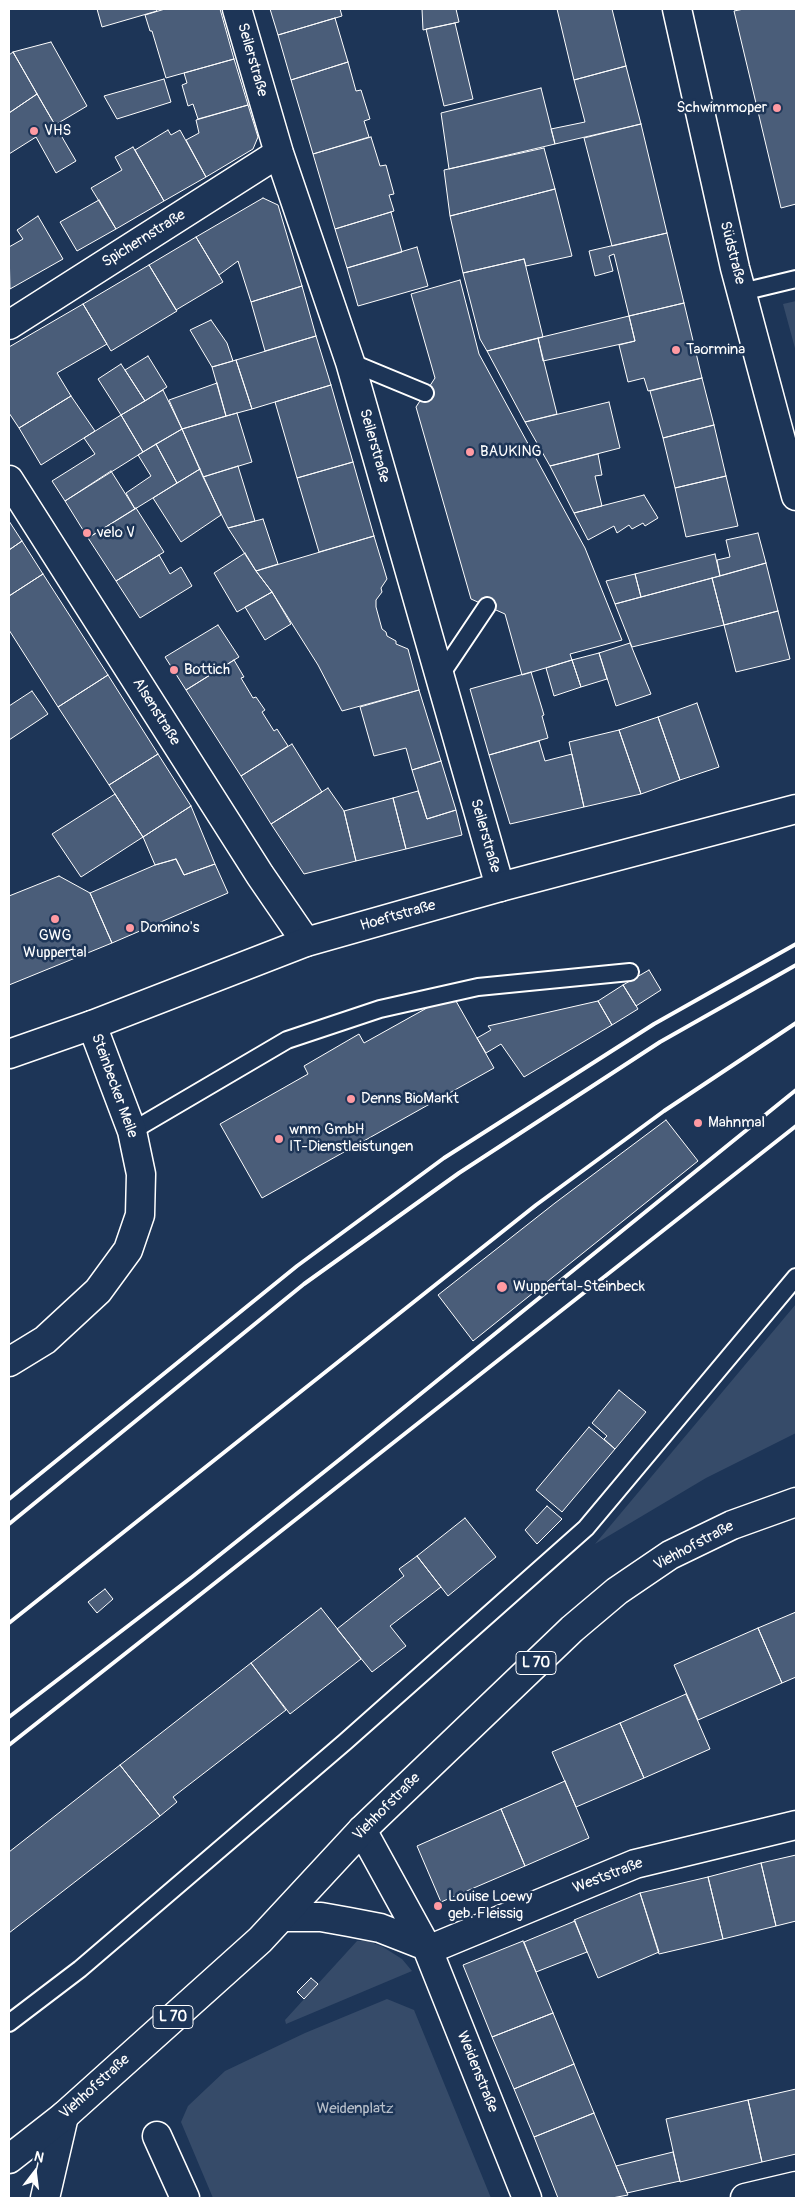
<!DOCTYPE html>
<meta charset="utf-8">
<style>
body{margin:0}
#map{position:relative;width:805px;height:2207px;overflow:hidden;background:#1d3557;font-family:Pangolin,sans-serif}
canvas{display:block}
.frame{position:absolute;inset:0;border:10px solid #fff;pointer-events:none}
.north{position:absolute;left:10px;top:2147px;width:50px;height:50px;-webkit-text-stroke:4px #1d3557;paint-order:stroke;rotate:15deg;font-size:14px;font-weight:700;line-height:20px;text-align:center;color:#fff}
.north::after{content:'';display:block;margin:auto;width:18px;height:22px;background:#fff;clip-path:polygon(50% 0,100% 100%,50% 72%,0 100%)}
</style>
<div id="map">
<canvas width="805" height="2207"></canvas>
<div class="frame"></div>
<div class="north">N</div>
</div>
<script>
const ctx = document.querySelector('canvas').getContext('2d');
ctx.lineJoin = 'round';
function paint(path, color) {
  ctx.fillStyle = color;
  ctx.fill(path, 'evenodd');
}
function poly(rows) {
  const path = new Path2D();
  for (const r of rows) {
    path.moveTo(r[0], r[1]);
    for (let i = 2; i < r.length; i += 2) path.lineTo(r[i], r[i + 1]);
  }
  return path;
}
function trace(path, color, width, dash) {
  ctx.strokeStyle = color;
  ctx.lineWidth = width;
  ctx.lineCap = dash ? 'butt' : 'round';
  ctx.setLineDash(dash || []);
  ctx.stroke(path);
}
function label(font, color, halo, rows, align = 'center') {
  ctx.font = font + ' Pangolin,sans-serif';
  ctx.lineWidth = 5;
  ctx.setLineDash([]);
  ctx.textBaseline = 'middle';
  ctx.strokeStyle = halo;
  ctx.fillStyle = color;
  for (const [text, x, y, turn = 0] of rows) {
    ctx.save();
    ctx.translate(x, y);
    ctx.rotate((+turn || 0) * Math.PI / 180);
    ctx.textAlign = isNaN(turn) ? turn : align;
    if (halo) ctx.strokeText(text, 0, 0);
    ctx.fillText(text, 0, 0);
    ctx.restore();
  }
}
paint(poly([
 [796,301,796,352,783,304],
 [796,1304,796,1433,706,1478,595,1544],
 [357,1941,368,1941,383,1947,402,1959,412,1971,286,2024,285,2020],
 [387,1999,414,2010,491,2198,213,2198,181,2122,188,2106,225,2071,305,2033]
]), '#364b69');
const building = poly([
 [97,9,156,9,157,11,102,27,97,9],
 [165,9,220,9,234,59,166,78,152,31,150,31,145,15,165,9],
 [270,9,340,9,342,16,278,35,270,9],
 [422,9,456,9,459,22,423,30,422,9],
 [557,9,612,9,626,66,574,80,557,9],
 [744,9,796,9,796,204,781,208,734,11,744,9],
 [335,18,348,62,291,80,278,35,335,18],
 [455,23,473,99,444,106,426,29,455,23],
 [51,42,87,106,55,125,13,52,51,42],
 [13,52,37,94,9,113,9,55,13,52],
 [234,59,248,105,198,119,193,104,188,106,182,85,187,83,184,73,234,59],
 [348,62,356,91,361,90,370,119,364,121,369,137,313,154,291,80,348,62],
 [626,66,641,124,555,144,551,129,585,122,574,80,626,66],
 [164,79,171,102,117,119,104,96,164,79],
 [541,88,555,144,449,169,441,113,541,88],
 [37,94,76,161,56,173,36,137,9,154,9,113,37,94],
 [248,105,258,137,253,149,206,177,186,140,199,133,196,120,248,105],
 [641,124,667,233,612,246,584,138,641,124],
 [168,130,171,135,180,130,206,177,164,201,135,150,168,130],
 [371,137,380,166,386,165,394,194,389,195,394,211,335,229,313,154,371,137],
 [133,147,164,201,116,229,91,188,122,170,115,157,133,147],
 [544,148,555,189,450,216,444,170,544,148],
 [555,189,572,256,526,266,524,259,463,273,450,216,555,189],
 [263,198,278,205,302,286,251,302,238,261,219,275,196,237,263,198],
 [99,200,116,229,77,251,60,222,99,200],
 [391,212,402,252,347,268,335,229,391,212],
 [38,216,63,259,10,289,9,247,23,239,17,230,38,216],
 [667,233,684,303,629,316,614,254,609,256,613,271,595,276,589,251,667,233],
 [196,237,223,282,176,310,149,265,196,237],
 [417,247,428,286,358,306,347,268,417,247],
 [524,259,543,337,487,351,480,339,463,273,524,259],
 [149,265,177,311,111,351,83,304,149,265],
 [460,280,479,354,585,548,622,640,570,654,572,660,522,675,505,614,471,599,416,407,435,378,411,294,460,280],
 [302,286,316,336,265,351,251,302,302,286],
 [684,303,702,378,648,391,644,378,628,382,619,345,635,341,629,316,684,303],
 [83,304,107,344,57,373,71,396,19,428,9,413,9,347,83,304],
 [629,316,635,341,543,361,538,338,629,316],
 [211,320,227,343,233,361,212,367,190,330,211,320],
 [316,336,331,385,252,409,236,360,316,336],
 [538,338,557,414,525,422,487,351,538,338],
 [148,356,167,387,145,401,125,370,148,356],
 [236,360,252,409,226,416,212,367,236,360],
 [121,364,145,401,121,415,98,379,121,364],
 [702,378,714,425,663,438,650,391,702,378],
 [217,383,226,416,182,429,169,400,217,383],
 [331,385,353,462,297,478,275,402,331,385],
 [163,390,182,429,143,452,121,415,163,390],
 [71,396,95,431,41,465,19,428,71,396],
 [609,402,620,448,550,466,525,422,609,402],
 [237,413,252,462,203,477,182,429,237,413],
 [121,415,143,452,65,501,52,481,95,454,84,438,121,415],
 [714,425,726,476,675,488,663,438,714,425],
 [182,429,200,469,177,483,156,444,182,429],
 [156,444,177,483,135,509,126,493,151,476,138,455,156,444],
 [598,454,602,475,595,476,602,506,574,513,550,466,598,454],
 [353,462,374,536,319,552,297,478,353,462],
 [238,466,255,521,228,528,203,477,238,466],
 [200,469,221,515,181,542,153,498,200,469],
 [111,471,135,509,88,538,65,501,111,471],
 [726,476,738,526,686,537,675,488,726,476],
 [644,495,658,518,645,526,643,523,632,529,629,525,617,533,614,526,588,540,574,513,644,495],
 [136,508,164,552,116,581,88,538,136,508],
 [263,519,278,564,256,571,228,528,263,519],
 [9,521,22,541,9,550,9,521],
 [758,533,766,563,720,576,717,560,730,557,726,540,758,533],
 [374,536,387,579,381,588,382,592,376,600,376,607,382,629,386,632,387,636,396,641,396,644,408,649,419,690,342,711,318,665,272,592,256,571,374,536],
 [22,541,43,574,9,596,9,550,22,541],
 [245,553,256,571,272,592,237,612,214,573,245,553],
 [715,554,720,576,641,597,635,574,715,554],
 [159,555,170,574,181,567,192,586,140,618,116,581,159,555],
 [766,563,778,611,724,625,712,578,766,563],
 [43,574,108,675,58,707,9,630,9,596,43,574],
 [635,574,641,597,615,604,606,581,635,574],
 [712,578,724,625,632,647,615,604,712,578],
 [272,592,291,624,265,640,245,607,272,592],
 [778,611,790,659,736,672,724,625,778,611],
 [218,625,239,657,186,690,165,657,218,625],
 [630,643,651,694,616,706,599,653,630,643],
 [599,653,607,679,581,687,572,660,599,653],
 [234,660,244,677,241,678,253,698,256,697,265,710,262,712,274,731,277,729,288,746,241,776,186,690,234,660],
 [572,660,581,687,554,696,546,668,572,660],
 [531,672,544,715,542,716,548,738,489,755,470,689,531,672],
 [108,675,158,754,109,785,58,707,108,675],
 [419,690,441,761,412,770,406,748,374,756,360,707,419,690],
 [32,691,48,714,9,740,9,706,32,691],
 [697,703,719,767,680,780,658,717,697,703],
 [658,717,680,780,641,794,619,730,658,717],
 [619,730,641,794,584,807,569,742,619,730],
 [539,741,545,761,572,754,584,807,510,824,489,755,539,741],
 [292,744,322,792,271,824,241,776,292,744],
 [158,754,191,806,143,837,109,785,158,754],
 [441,761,456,810,427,819,412,770,441,761],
 [328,788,344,811,356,861,304,874,271,824,328,788],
 [418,791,427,819,456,810,462,835,406,849,393,798,418,791],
 [115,794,143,837,81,877,52,834,115,794],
 [393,798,406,849,356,861,344,811,393,798],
 [191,806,215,864,184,875,176,859,155,865,143,837,191,806],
 [176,859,184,875,215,864,228,893,112,943,90,893,155,865,176,859],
 [59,876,90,893,112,943,9,985,9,896,59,876],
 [649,970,661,990,636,1006,623,985,649,970],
 [623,985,638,1009,612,1025,598,1001,623,985],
 [452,994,494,1068,262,1198,220,1124,308,1074,304,1066,359,1034,364,1043,452,994],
 [598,1001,612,1025,524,1077,501,1044,486,1053,477,1038,491,1030,488,1026,598,1001],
 [666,1120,698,1161,473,1341,438,1295,555,1203,666,1120],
 [619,1390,646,1412,615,1449,604,1439,607,1436,592,1423,619,1390],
 [589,1427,615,1449,562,1512,536,1490,589,1427],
 [547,1506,562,1519,537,1544,525,1530,547,1506],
 [465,1518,496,1557,448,1596,417,1556,465,1518],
 [417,1556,441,1587,390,1626,406,1646,372,1672,337,1629,404,1576,399,1569,417,1556],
 [105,1589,113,1599,97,1613,88,1602,105,1589],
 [321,1608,361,1659,290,1714,251,1663,321,1608],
 [796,1612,796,1677,782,1683,758,1628,796,1612],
 [758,1628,782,1683,698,1720,674,1665,758,1628],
 [251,1663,286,1710,173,1797,177,1802,160,1816,120,1765,251,1663],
 [686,1694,710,1749,644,1778,620,1723,686,1694],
 [620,1723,644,1778,576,1807,552,1752,620,1723],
 [120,1765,160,1816,9,1933,9,1852,120,1765],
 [565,1781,589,1838,525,1866,501,1809,565,1781],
 [501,1809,525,1866,441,1902,417,1846,501,1809],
 [796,1855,796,1921,776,1926,761,1863,796,1855],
 [761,1863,776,1926,723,1939,708,1877,761,1863],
 [708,1877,723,1939,659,1954,640,1893,708,1877],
 [640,1893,659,1952,598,1978,574,1920,640,1893],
 [575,1921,587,1952,536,1972,524,1942,575,1921],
 [523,1941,553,2013,492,2037,463,1965,523,1941],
 [311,1978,318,1984,304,1999,297,1992,311,1978],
 [553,2013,574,2064,514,2089,492,2037,553,2013],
 [574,2064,594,2113,534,2137,514,2089,574,2064],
 [796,2089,796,2154,762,2162,748,2100,796,2089],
 [748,2100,762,2162,680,2182,666,2119,748,2100],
 [594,2113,628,2195,612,2198,558,2198,534,2137,594,2113],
 [673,2152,680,2181,627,2193,616,2166,673,2152]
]);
paint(building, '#4a5d79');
trace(building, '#fff', 1);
const service = poly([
 [742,292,796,279],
 [350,362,425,393],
 [440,676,487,606],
 [132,1131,287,1040,380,1009,478,987,630,972],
 [9,2023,80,1969,345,1742,586,1528,796,1277]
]);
const minor = poly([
 [237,9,279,153,350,362,500,887],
 [9,325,279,153],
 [9,1362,45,1340,98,1291,128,1250,140,1215,141,1174,132,1131,92,1025],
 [362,1830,428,1950,527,2198],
 [282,1917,321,1917,349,1922,380,1928,426,1946],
 [428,1950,635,1864,796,1825],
 [157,2136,185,2198],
 [45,2198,64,2116],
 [745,2198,796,2186]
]);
const tertiary = poly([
 [677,9,735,268,796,496],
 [9,480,260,875,306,942]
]);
const secondary = poly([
 [9,1054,92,1025,306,942,500,887,796,809]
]);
const primary = poly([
 [9,2159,64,2116,260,1940,362,1830,572,1629,617,1591,670,1555,732,1525,796,1502]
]);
trace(service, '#fff', 20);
trace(minor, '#fff', 31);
trace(tertiary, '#fff', 31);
trace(secondary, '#fff', 31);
trace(primary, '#fff', 31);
trace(service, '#1d3557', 16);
trace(minor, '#1d3557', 28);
trace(tertiary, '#1d3557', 28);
trace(secondary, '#1d3557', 28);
trace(primary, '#1d3557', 28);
trace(poly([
 [9,1499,297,1266,444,1158,654,1024,796,944],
 [9,1524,304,1284,459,1173,660,1042,796,965],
 [9,1623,536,1205,664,1111,796,1023],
 [9,1717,192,1577,344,1456,796,1090],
 [9,1745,796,1126]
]), '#fff', 4);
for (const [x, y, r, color] of [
 [777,108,5,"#ff9aa2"],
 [34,131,5,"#ff9aa2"],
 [676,350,5,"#ff9aa2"],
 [470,452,5,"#ff9aa2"],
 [87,533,5,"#ff9aa2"],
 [174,670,5,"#ff9aa2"],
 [55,919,5,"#ff9aa2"],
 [130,928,5,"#ff9aa2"],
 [351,1099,5,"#ff9aa2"],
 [698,1123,5,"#ff9aa2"],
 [279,1139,5,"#ff9aa2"],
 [502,1287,6,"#ff9aa2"],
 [438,1906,5,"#ff9aa2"]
]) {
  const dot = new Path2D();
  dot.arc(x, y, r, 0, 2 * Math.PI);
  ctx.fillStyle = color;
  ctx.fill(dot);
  trace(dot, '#1d3557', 2);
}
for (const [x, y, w] of [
 [536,1663,40],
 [173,2017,40]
]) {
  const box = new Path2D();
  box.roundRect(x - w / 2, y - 11.5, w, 23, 4);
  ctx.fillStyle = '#1d3557';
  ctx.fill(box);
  trace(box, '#fff', 1);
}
label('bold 14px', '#fff', null, [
 ["L 70",536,1663],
 ["L 70",173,2017]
]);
label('15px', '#fff', '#1d3557', [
 ["Seilerstraße",252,60,74],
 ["Spichernstraße",144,239,-32],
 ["Südstraße",732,253,76],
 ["Seilerstraße",374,446,74],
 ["Alsenstraße",156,712,58],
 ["Seilerstraße",485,836,74],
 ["Hoeftstraße",398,916,-16],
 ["Steinbecker Meile",114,1086,70],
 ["Viehhofstraße",694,1546,-28],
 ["Viehhofstraße",387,1807,-45],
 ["Weststraße",608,1876,-21],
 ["Weidenstraße",477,2072,68],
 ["Viehhofstraße",95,2087,-42]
]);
label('15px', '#fff', '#1d3557', [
 ["Schwimmoper",767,108,"right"],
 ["VHS",44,131],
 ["Taormina",686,350],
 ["BAUKING",480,452],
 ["velo V",97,533],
 ["Bottich",184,670],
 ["Domino's",140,928],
 ["GWG",55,936,"center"],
 ["Wuppertal",55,953,"center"],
 ["Denns BioMarkt",361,1099],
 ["Mahnmal",708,1123],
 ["wnm GmbH",289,1130],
 ["IT-Dienstleistungen",289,1147],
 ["Wuppertal-Steinbeck",513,1287],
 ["Louise Loewy",448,1897],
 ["geb. Fleissig",448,1914]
], 'left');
label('15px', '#b9c0ca', '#1d3557', [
 ["Weidenplatz",355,2109]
]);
</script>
